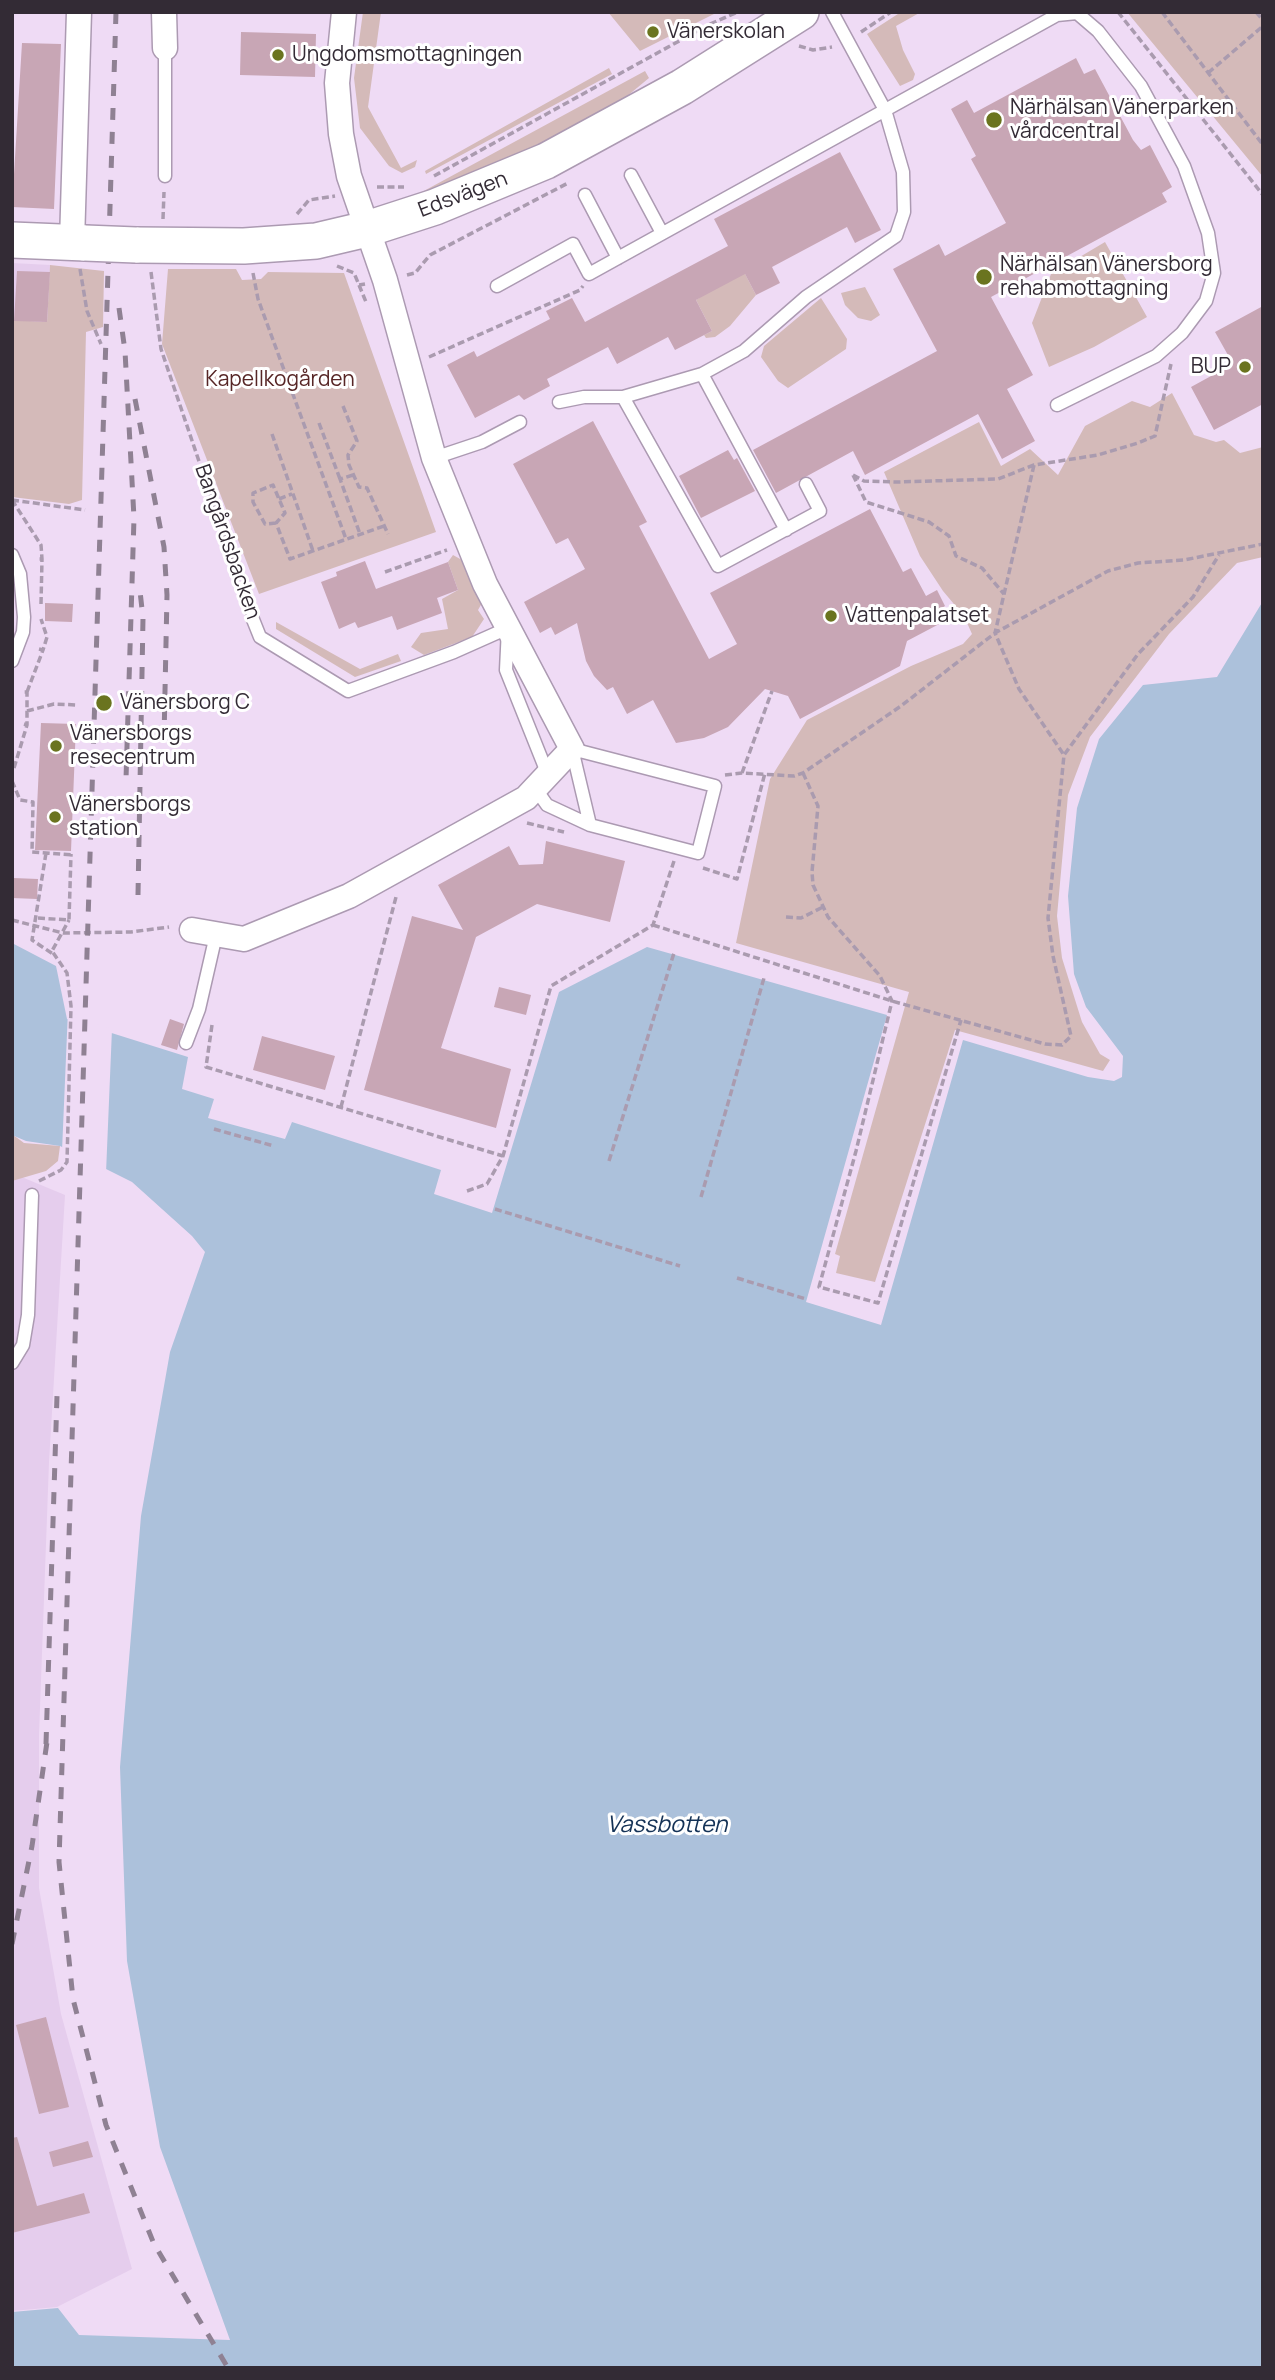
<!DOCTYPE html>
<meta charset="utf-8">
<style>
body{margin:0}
#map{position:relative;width:1275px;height:2380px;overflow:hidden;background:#efdbf5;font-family:Manrope,sans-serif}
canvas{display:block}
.frame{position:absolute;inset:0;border:14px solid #332b35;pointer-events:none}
</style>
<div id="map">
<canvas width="1275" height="2380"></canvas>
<div class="frame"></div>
</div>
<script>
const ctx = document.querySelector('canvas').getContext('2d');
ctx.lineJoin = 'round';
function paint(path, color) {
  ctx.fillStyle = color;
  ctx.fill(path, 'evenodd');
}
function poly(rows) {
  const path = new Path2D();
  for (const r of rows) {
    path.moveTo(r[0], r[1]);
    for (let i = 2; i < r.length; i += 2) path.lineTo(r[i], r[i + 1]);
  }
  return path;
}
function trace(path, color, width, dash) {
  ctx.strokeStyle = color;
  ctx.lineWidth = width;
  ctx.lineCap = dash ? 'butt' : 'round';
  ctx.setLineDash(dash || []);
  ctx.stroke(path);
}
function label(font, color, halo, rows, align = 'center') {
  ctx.font = font + ' Manrope,sans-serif';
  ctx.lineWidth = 6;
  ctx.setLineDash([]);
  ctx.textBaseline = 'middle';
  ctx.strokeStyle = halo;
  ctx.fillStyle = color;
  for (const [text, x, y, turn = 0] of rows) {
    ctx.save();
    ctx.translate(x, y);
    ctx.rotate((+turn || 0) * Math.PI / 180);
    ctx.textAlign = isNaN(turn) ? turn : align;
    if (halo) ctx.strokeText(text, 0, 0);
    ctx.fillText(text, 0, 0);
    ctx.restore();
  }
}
paint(poly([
 [12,263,50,265,47,322,12,320],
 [12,1173,65,1195,49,1462,39,1735,39,1888,61,2014,132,2269,57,2307,12,2311]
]), '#e5cded');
paint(poly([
 [363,12,381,12,368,107,401,168,417,160,415,167,402,173,389,166,360,128,354,78],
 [608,12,718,12,640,51],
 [901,12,921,12,896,26,903,50,915,74,913,80,900,86,867,34],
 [1127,12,1263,12,1263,177],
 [609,68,612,74,426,174,425,171],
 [645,71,649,78,603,116,524,155,429,192,422,192],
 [1105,242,1147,317,1094,347,1049,367,1032,323,1051,274],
 [50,265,104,271,103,327,86,332,82,500,69,504,12,497,12,320,47,322],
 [742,268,756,295,730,326,715,337,706,338,704,335,712,331,696,300],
 [168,269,236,269,242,280,261,279,268,272,344,273,436,532,259,594,162,344],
 [865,287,880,315,871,321,858,318,845,305,841,293],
 [821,298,847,339,846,349,788,388,778,381,761,357,764,346],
 [1172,393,1194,435,1216,442,1224,440,1240,453,1263,447,1263,557,1237,563,1169,634,1090,737,1068,795,1057,916,1062,958,1082,1022,1100,1054,1110,1060,1103,1071,955,1030,875,1282,836,1273,840,1256,835,1254,909,992,736,943,770,779,807,720,911,666,963,644,972,634,964,616,943,591,920,556,884,472,979,422,1001,466,1030,449,1058,475,1085,426,1132,401,1150,407],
 [453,555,462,560,482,603,478,610,484,619,472,637,424,655,411,647,421,633,448,629,442,599,458,590,448,562],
 [276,622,360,669,398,654,401,661,355,677,276,629],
 [12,1134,24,1143,60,1146,58,1161,46,1171,12,1181]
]), '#d4bab9');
paint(poly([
 [1263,601,1263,2368,12,2368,12,2312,58,2308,79,2335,230,2340,160,2147,127,1961,120,1767,141,1516,170,1352,205,1252,192,1236,132,1182,60,1146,26,1141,12,1135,12,943,56,966,67,1019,188,1057,182,1089,214,1099,208,1118,285,1139,292,1122,441,1170,434,1194,492,1213,559,992,647,947,887,1015,806,1302,881,1325,963,1040,1088,1077,1114,1081,1122,1077,1123,1056,1086,1007,1074,974,1068,896,1077,808,1099,739,1143,685,1217,677]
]), '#acc1db');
paint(poly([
 [68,1010,70,1016,112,1029,106,1173,62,1151]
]), '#efdbf5');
paint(poly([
 [241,32,316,34,315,77,240,75],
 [22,43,61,44,54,209,12,207],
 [1076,58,1084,74,1095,69,1133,140,1141,150,1150,145,1172,187,1162,193,1167,202,991,297,1033,375,1007,389,1035,441,1002,459,978,414,865,475,853,451,776,493,753,450,937,351,893,269,939,244,945,256,1006,223,971,159,976,156,951,109,967,100,974,113],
 [840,152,881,230,855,243,847,227,772,267,780,283,756,295,745,274,696,300,712,331,675,350,668,337,617,364,608,347,547,379,550,386,524,400,519,395,475,418,447,365,474,351,477,357,550,319,546,311,572,298,585,322,728,246,714,219],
 [17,271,50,272,47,322,14,321],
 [1263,306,1263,404,1214,430,1191,387,1233,364,1215,332],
 [593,421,647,522,639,526,709,659,737,644,710,593,870,509,903,572,911,568,926,596,937,590,945,606,937,611,943,622,907,641,900,666,800,719,788,696,765,689,728,727,704,738,676,743,653,700,627,714,613,687,607,690,594,676,586,661,577,623,555,635,551,627,540,633,524,602,585,569,568,538,556,544,513,464],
 [728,450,734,460,737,458,755,491,701,518,679,476],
 [365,561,376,589,448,562,458,590,437,598,442,613,397,630,392,616,358,628,355,622,339,629,321,582,337,576,336,572],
 [45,603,73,604,72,622,45,621],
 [41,723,76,724,71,851,35,850],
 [546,841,625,861,610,922,537,904,476,937,441,1048,511,1069,496,1128,364,1090,412,916,463,930,438,885,509,846,519,865,543,864],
 [13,878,38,879,37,899,12,898],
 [499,987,531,995,526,1015,494,1007],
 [170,1019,184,1024,177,1050,161,1045],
 [262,1036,335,1056,325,1090,253,1070],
 [46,2017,69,2107,39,2114,16,2025],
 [17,2137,37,2206,84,2193,90,2213,12,2233,12,2138],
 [88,2141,93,2157,53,2167,49,2152]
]), '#c8a6b5');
const service = poly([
 [165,48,165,176],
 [631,175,662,233],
 [585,195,618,258],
 [497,286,573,244,589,274,1057,15,1077,13,1098,31,1141,86,1184,166,1208,233,1214,273,1206,301,1182,333,1156,356,1057,405],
 [702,374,786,530],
 [623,397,718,566,820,511,806,484],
 [559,402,584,397,623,397,702,374,744,351,806,297,896,236,904,212,903,172,885,110,832,12],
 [434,458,482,442,520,422],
 [12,555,20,574,24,617,23,632,12,661],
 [252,617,260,637,348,691,454,652,508,628,506,670,548,775],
 [535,788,547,805,590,825,698,853,715,786,572,749,590,825],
 [186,1043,199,1009,216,935],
 [12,1363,23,1345,28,1315,32,1195]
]);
const minor = poly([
 [164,12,165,48],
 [72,242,79,12],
 [192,930,244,939,349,896,526,798,572,749,485,584,434,458,385,280,349,176,341,134,337,83,344,12]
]);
const secondary = poly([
 [12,240,85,243],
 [136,245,244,246,316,241,367,229,435,207,546,161,682,87,801,12]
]);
trace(service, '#ac9ab2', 15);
trace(minor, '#ac9ab2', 27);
trace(secondary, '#ac9ab2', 38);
trace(poly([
 [1118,12,1263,195],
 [1162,12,1263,145],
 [1256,12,1263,20],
 [861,32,891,12],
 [799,46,813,50,832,47],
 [1208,73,1263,26],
 [434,176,710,24,738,12],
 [377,187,404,187],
 [297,214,309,200,335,196],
 [163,219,164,192],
 [337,266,354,273,359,285,365,284],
 [80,269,87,311,101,344],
 [151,272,161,349,247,603],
 [253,273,258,299,346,539],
 [407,275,415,273,430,255,568,183],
 [359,285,366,302],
 [429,357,580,290,583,286],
 [343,406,357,441,348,455,349,465,359,487,367,488,388,534],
 [319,423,340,479],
 [272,434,313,551],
 [1034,465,995,633,1019,689,1064,755],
 [353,475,340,479,360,534],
 [853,475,864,481,897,482,998,479,1034,465,1098,455,1138,443,1155,436,1171,364],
 [853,475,866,502,929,522,949,536,956,556,982,568,1004,594],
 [279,499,292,494],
 [12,500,85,510],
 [12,500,41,545,42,559,38,559],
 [276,523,265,524,253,502,253,493,273,485,285,513,276,523,290,559,384,526],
 [385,572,447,550],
 [41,604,42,559],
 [39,649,43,650,47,637,41,619],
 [27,692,43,650],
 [27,711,54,704,78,705],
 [24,724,27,725,27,692,24,692],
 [14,768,27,725],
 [742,773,772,691],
 [803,773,818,806,812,872,813,885,828,917,880,976,892,1001,856,1151,819,1287,878,1303,961,1020],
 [725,775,742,773,794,776,803,773,901,706,995,633,1108,571,1138,563,1184,560,1263,544],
 [12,781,20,800,33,802,32,852,73,855],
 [527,823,564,832],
 [46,853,32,940,53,954],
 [703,868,737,879,765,773],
 [786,917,801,918,823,907],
 [38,918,69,920,71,854],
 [12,920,63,933,131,932,169,927],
 [653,925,892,1001,1045,1044,1062,1045,1071,1036,1053,956,1048,918,1064,755,1138,654,1193,597,1219,555],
 [212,1025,206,1067,503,1156],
 [341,1107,396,897],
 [214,1129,274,1146],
 [609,1161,674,953],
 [39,1181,61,1170,67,1162,71,1006,67,973,52,951,69,920],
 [467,1191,487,1184,503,1156,551,986,653,925,674,861],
 [701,1197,764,978],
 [495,1209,680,1266],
 [737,1278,806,1299]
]), '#aa9baf', 3.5, [7, 3.5]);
trace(service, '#fff', 12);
trace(minor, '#fff', 24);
trace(secondary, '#fff', 35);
trace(poly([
 [116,12,59,1862,73,1999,106,2125,154,2244,228,2368],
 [119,308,125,351,134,518,126,779],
 [135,399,164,547,167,595,164,739],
 [138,895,143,618,140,591],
 [46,1744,57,1396],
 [12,1944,32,1846,48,1735]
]), '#8f8193', 5, [12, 12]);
const secondaryBridge = poly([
 [85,243,136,245]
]);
trace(secondaryBridge, '#ac9ab2', 38, []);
trace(secondaryBridge, '#fff', 35);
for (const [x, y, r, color] of [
 [653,32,7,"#6a741f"],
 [278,55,7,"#6a741f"],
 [994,120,9,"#6a741f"],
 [984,277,9,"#6a741f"],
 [1245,367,7,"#6a741f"],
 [831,616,7,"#6a741f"],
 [104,703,9,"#6a741f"],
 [56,746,7,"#6a741f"],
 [55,817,7,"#6a741f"]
]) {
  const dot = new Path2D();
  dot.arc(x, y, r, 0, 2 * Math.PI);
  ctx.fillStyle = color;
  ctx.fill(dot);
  trace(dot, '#fff', 2.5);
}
label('21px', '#332b35', '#fff', [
 ["Vänerskolan",667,32],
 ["Ungdomsmottagningen",292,55],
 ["Närhälsan Vänerparken",1010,108],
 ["vårdcentral",1010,132],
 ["Närhälsan Vänersborg",1000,265],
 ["rehabmottagning",1000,289],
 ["BUP",1231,367,"right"],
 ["Vattenpalatset",845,616],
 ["Vänersborg C",120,703],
 ["Vänersborgs",70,734],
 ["resecentrum",70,758],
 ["Vänersborgs",69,805],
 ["station",69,829]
], 'left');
label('21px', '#332b35', '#fff', [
 ["Edsvägen",463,195,-21],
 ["Bangårdsbacken",227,542,71]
]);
label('21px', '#572626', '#fff', [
 ["Kapellkogården",280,380]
]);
label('italic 23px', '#143256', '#fff', [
 ["Vassbotten",667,1826]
]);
</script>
